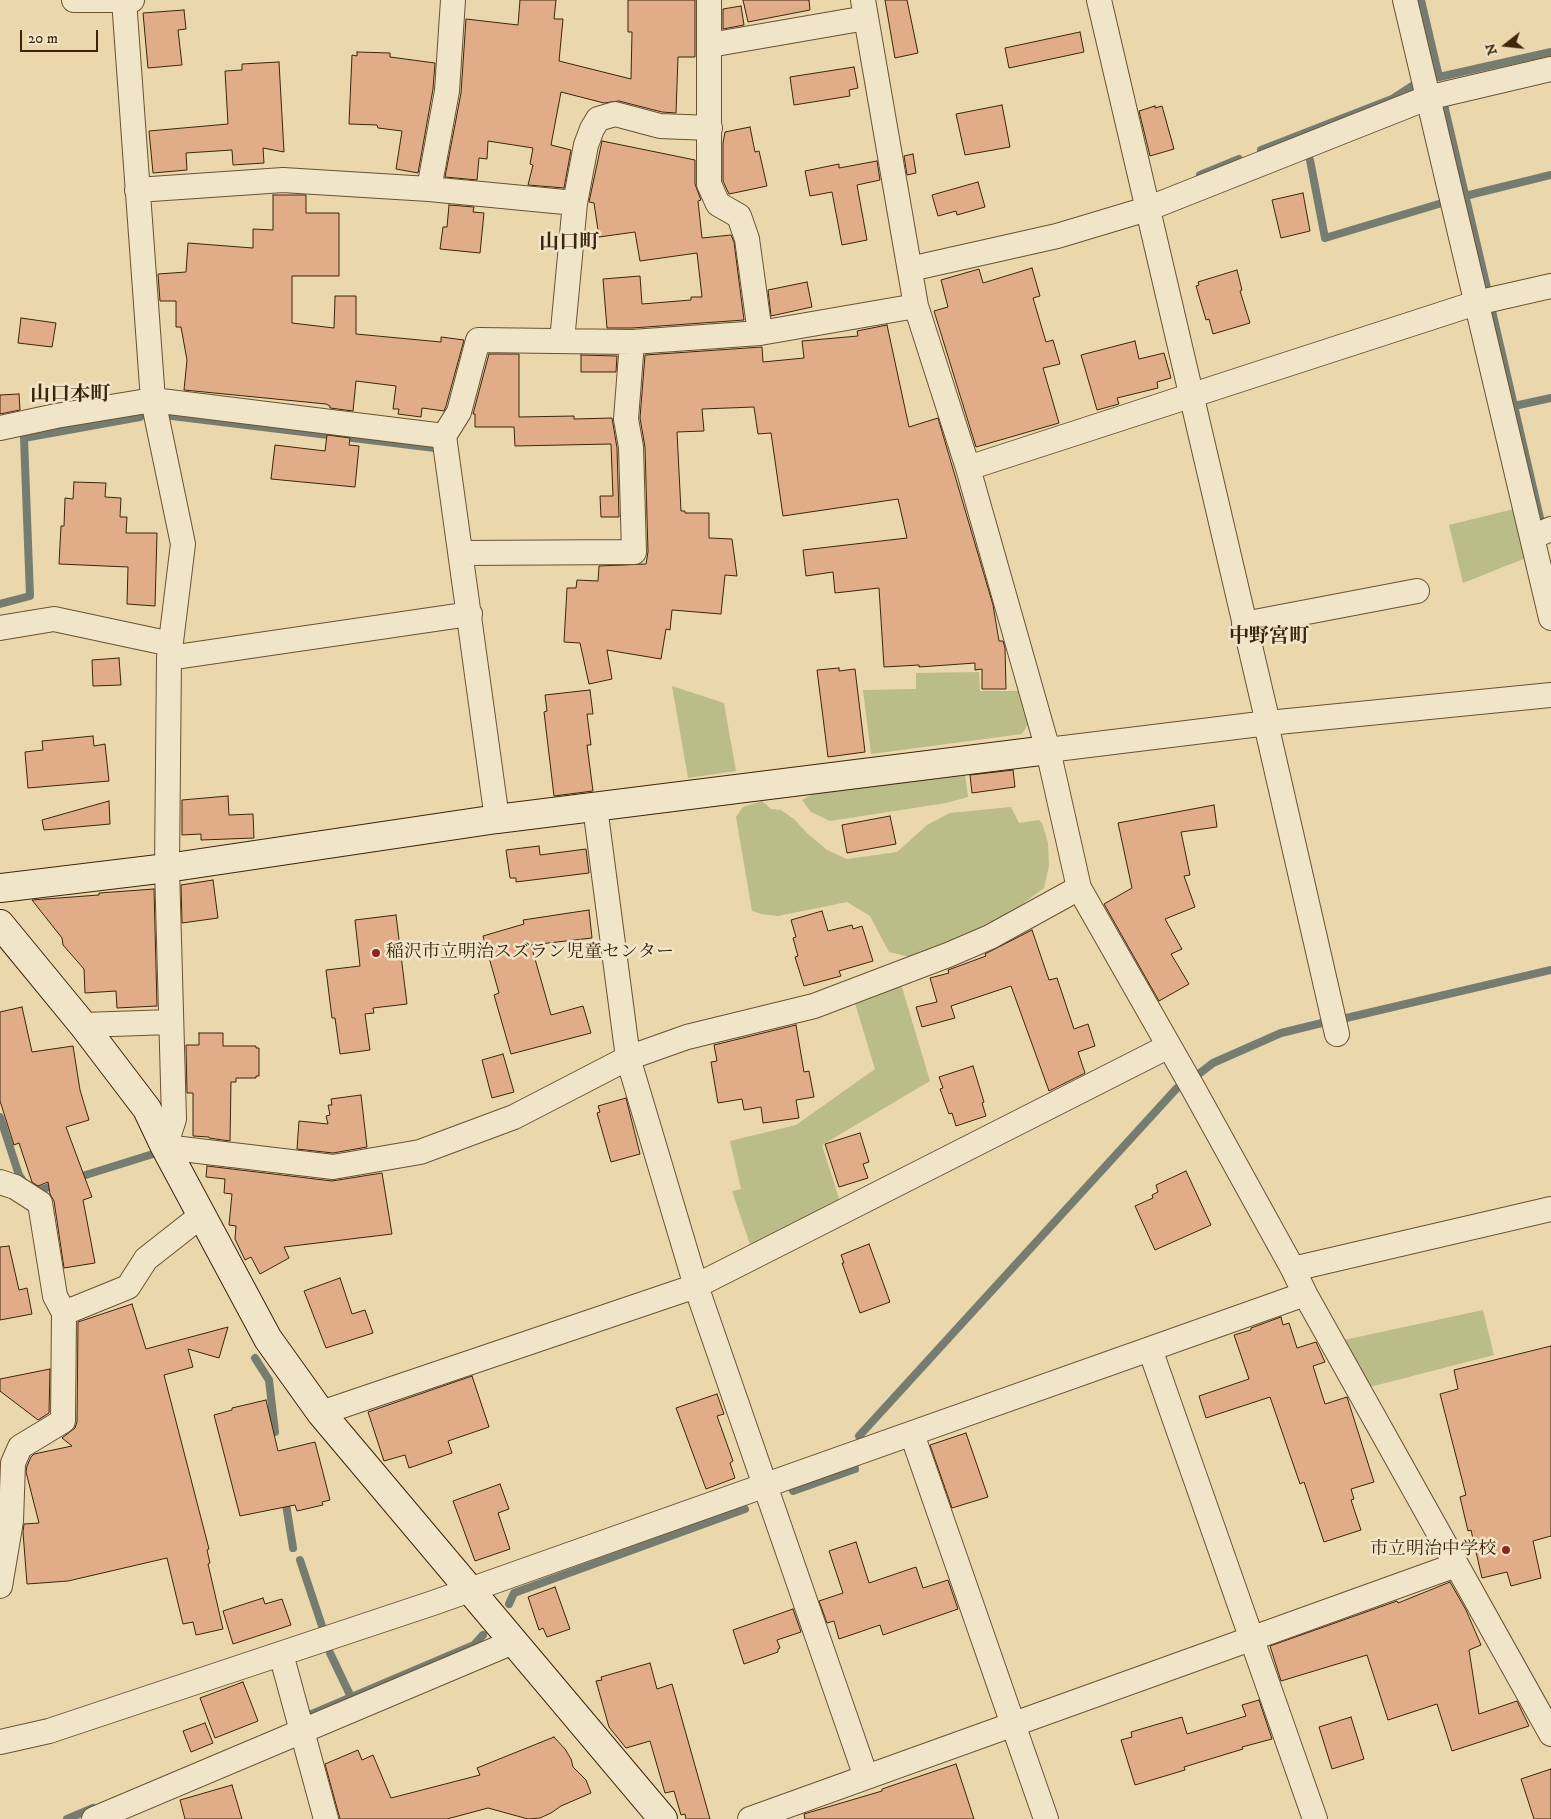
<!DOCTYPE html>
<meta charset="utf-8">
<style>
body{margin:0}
#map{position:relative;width:1551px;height:1819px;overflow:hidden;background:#ead7ac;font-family:"IM FELL DW Pica",serif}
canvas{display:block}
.north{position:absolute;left:1481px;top:20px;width:50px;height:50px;-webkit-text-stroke:4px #f1e5c9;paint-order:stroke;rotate:254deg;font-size:14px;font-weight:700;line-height:20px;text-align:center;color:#3c250a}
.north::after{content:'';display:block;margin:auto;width:18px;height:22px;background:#3c250a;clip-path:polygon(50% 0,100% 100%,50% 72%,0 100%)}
.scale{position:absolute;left:20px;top:30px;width:78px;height:22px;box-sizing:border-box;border:2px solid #3c250a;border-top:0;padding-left:6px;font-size:15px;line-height:18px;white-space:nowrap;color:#3c250a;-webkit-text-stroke:4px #f1e5c9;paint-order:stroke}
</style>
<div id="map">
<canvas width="1551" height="1819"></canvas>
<div class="north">N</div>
<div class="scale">20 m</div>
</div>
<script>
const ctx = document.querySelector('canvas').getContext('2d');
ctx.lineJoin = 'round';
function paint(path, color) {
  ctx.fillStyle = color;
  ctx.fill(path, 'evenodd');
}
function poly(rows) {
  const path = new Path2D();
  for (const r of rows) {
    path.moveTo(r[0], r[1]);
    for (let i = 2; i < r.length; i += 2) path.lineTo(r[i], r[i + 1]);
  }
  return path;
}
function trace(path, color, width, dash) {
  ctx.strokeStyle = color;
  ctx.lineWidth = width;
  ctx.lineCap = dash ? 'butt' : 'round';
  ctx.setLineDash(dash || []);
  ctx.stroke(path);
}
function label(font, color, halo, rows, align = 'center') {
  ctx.font = font + ' "IM FELL DW Pica","Noto Serif JP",serif';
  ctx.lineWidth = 5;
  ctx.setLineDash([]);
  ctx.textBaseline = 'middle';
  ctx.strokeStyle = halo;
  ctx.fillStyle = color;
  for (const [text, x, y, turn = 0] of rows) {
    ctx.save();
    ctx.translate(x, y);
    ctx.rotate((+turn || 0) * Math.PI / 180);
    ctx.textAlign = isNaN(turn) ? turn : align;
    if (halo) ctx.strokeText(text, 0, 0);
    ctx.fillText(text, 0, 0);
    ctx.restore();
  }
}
paint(poly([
 [1514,509,1526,558,1463,583,1449,525],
 [979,672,980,691,1019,691,1028,724,1022,734,871,754,863,690,916,689,916,673],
 [672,686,724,703,736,771,688,778],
 [952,773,965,774,968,797,946,803,830,821,811,812,802,800,817,792],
 [762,801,771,809,781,810,794,819,808,834,827,850,847,859,897,852,927,825,950,813,1011,807,1019,823,1039,820,1042,823,1048,843,1049,866,1044,888,985,932,910,957,889,952,870,916,847,902,778,916,761,914,752,911,736,817,743,807],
 [901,984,930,1081,822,1145,840,1202,751,1247,732,1191,741,1189,730,1141,796,1125,875,1069,854,1000],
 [1483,1310,1494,1355,1370,1387,1344,1340]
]), '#babd87');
trace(poly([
 [1421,0,1439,77,1551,52],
 [1444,105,1487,288],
 [1261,150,1392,99,1415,84],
 [1310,160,1325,238,1442,203],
 [1200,175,1239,159],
 [1465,196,1551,175],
 [1492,311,1540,518],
 [1514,406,1551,398],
 [172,416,435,448],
 [0,604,30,596,24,438,140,417],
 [1342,1019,1551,970],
 [1200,1073,1213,1063,1281,1033,1322,1023],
 [0,1117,19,1175,27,1187,40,1190,58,1184],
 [76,1178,153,1154],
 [255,1358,269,1380,275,1432],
 [859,1436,1177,1088],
 [793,1491,855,1469,854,1465],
 [285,1498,293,1548],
 [300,1560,322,1626],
 [509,1604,514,1593,745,1509],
 [330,1653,351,1697],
 [307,1716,474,1645,483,1635],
 [67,1819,93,1808]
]), '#767d70', 8);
const building = poly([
 [520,0,556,0,554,19,563,19,559,61,631,79,632,32,628,32,628,0,695,0,695,57,678,57,676,113,662,112,619,101,604,103,561,92,551,145,571,150,564,188,528,185,533,165,530,164,533,148,488,141,487,159,479,158,477,180,445,177,461,93,466,19,518,25,520,0],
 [743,0,809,0,810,10,748,22,743,0],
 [885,0,907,0,918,53,895,58,885,0],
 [741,6,744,25,723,29,723,9,741,6],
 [184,10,186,29,178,30,182,65,148,68,143,13,184,10],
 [1080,32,1084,52,1009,68,1005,48,1080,32],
 [357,52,390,53,390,57,435,63,433,89,418,173,396,169,402,131,378,128,377,125,349,124,352,55,357,56,357,52],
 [279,62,284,152,263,148,264,163,233,165,232,150,186,153,187,170,153,173,149,131,228,124,225,71,242,70,242,64,279,62],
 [854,67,858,88,849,90,850,96,794,105,790,77,854,67],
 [1002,105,1010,147,965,155,956,114,1002,105],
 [1155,106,1155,108,1162,106,1174,149,1150,156,1139,111,1155,106],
 [750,127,755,152,759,151,767,186,729,194,723,181,723,143,725,132,750,127],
 [602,141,695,160,695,184,701,200,698,201,702,238,731,235,734,242,744,320,632,328,607,328,603,279,640,276,642,304,691,300,691,297,702,297,697,253,640,261,635,232,599,237,594,203,589,202,602,141],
 [913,154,916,173,907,175,904,156,913,154],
 [877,161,880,180,857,185,867,240,842,245,832,192,810,196,805,171,839,164,839,168,877,161],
 [978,182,985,207,957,215,956,211,938,216,932,195,978,182],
 [1303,193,1310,231,1281,238,1272,200,1303,193],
 [273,195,306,195,306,213,339,213,339,276,292,276,292,323,334,328,335,296,356,296,356,334,441,342,441,337,464,340,446,406,444,411,422,408,421,417,398,414,399,409,393,409,396,386,356,381,353,411,330,408,330,406,326,404,184,390,187,360,181,327,176,327,176,301,160,301,158,274,186,272,188,243,253,248,253,229,273,230,273,195],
 [449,205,474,207,473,212,484,213,480,253,440,249,443,227,447,227,449,205],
 [1032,268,1040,296,1033,298,1046,342,1053,340,1060,364,1043,368,1059,423,976,447,934,311,948,307,941,280,979,269,983,283,1032,268],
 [1237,270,1242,290,1240,291,1250,323,1213,334,1209,319,1206,320,1196,286,1199,285,1198,282,1237,270],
 [807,282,812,307,771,316,768,290,807,282],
 [21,318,56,323,52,347,18,343,21,318],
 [887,325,909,427,938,418,993,605,999,641,1003,641,1005,648,1006,689,982,689,982,669,975,670,975,663,919,667,919,665,884,667,879,588,835,593,833,572,806,576,803,550,907,538,898,499,783,516,771,433,758,434,754,407,702,409,704,431,677,432,681,511,685,511,685,513,709,513,709,538,732,539,737,576,725,575,721,614,672,610,670,630,666,629,661,659,607,650,612,679,589,684,580,643,564,642,567,588,576,588,577,580,598,581,599,566,646,564,648,552,645,447,640,418,645,355,762,347,763,362,804,358,802,341,858,336,857,331,887,325],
 [1135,341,1139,359,1164,353,1171,378,1157,382,1158,388,1117,398,1119,404,1097,410,1081,355,1135,341],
 [489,354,519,354,519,417,574,416,574,419,612,418,617,448,619,517,601,517,600,496,613,496,611,444,515,446,514,427,475,427,475,414,473,414,489,354],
 [581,355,617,356,616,372,581,372,581,355],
 [19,394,20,410,0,414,0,395,19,394],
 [327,435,350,438,349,445,359,446,355,487,271,479,275,445,325,451,327,435],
 [74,482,106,483,105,497,121,498,120,517,127,517,126,533,157,533,155,606,127,604,128,567,59,564,61,526,64,526,65,498,73,499,74,482],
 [119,658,121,685,93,686,92,660,119,658],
 [839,668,839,671,855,669,865,752,828,757,817,670,839,668],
 [590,690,593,714,587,714,591,745,587,745,593,791,554,796,544,712,547,711,545,695,590,690],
 [93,736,94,746,105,744,109,781,28,788,25,752,43,750,42,741,93,736],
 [1013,770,1015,787,972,793,970,775,1013,770],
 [228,796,229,815,253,814,254,838,201,840,201,834,182,835,182,800,228,796],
 [109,801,110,824,44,830,42,820,109,801],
 [1214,805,1217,827,1181,832,1190,875,1184,876,1195,907,1165,919,1182,949,1171,954,1189,984,1159,1001,1104,904,1132,888,1118,823,1214,805],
 [890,816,896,844,847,853,842,825,890,816],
 [539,846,540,855,586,849,589,873,516,882,516,878,510,878,506,850,539,846],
 [213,880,218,918,182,923,181,885,213,880],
 [154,889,157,1006,117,1008,116,991,85,993,84,969,63,945,62,938,32,900,99,895,99,893,154,889],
 [589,910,592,938,531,945,551,1015,583,1006,591,1033,511,1054,494,995,499,993,483,936,524,924,523,920,589,910],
 [822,911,828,931,852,925,853,929,862,926,873,961,839,971,841,976,804,986,795,957,798,956,793,938,796,937,791,920,822,911],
 [396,915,407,1004,373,1008,374,1013,365,1014,370,1050,340,1054,335,1018,332,1018,326,970,360,966,355,920,396,915],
 [1032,930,1049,980,1057,978,1074,1029,1088,1024,1095,1046,1078,1052,1085,1073,1049,1091,1011,986,951,1006,955,1018,922,1027,916,1007,937,1002,930,978,949,973,948,970,986,956,985,954,1032,930],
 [22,1007,32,1052,73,1046,80,1090,89,1120,66,1127,92,1197,83,1200,95,1263,64,1268,54,1201,50,1194,48,1182,38,1186,32,1182,19,1143,14,1145,0,1101,0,1012,22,1007],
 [796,1025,804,1072,809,1071,814,1097,796,1100,799,1118,763,1123,761,1107,744,1110,742,1099,718,1103,711,1062,717,1061,714,1045,796,1025],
 [199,1033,223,1033,223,1046,256,1046,256,1048,259,1048,259,1076,256,1076,256,1078,236,1078,236,1082,231,1082,230,1141,209,1138,209,1137,193,1136,193,1093,187,1093,186,1045,199,1045,199,1033],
 [503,1054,514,1092,492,1098,482,1060,503,1054],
 [973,1066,984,1102,982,1103,986,1116,956,1126,952,1113,949,1114,940,1089,943,1088,939,1077,973,1066],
 [361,1095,367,1147,333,1153,297,1149,299,1121,328,1124,326,1116,330,1115,328,1105,332,1105,331,1099,361,1095],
 [626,1098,640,1154,611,1162,597,1113,600,1112,598,1106,626,1098],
 [860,1133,869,1162,863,1164,868,1178,839,1187,825,1144,860,1133],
 [207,1166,332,1181,382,1173,392,1234,284,1247,289,1258,260,1274,251,1257,245,1260,235,1239,236,1226,229,1225,232,1194,224,1193,225,1179,206,1177,207,1166],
 [1186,1171,1211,1225,1155,1250,1135,1206,1153,1198,1152,1195,1158,1192,1156,1185,1186,1171],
 [869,1244,890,1302,860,1313,842,1263,844,1263,841,1255,869,1244],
 [9,1246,19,1290,27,1288,32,1314,0,1320,0,1247,9,1246],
 [340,1278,352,1314,365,1310,373,1333,326,1348,304,1291,340,1278],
 [132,1304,146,1349,228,1327,219,1358,188,1349,193,1367,164,1375,209,1549,207,1550,210,1563,208,1564,223,1629,196,1635,193,1622,183,1624,167,1558,68,1581,27,1584,23,1532,24,1524,39,1523,26,1472,27,1466,31,1457,34,1454,72,1446,62,1438,75,1428,77,1422,78,1322,132,1304],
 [1281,1317,1283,1325,1289,1323,1297,1348,1316,1342,1325,1362,1313,1366,1325,1404,1347,1397,1374,1482,1351,1489,1354,1499,1351,1500,1361,1530,1324,1542,1304,1482,1300,1484,1270,1397,1206,1418,1199,1396,1249,1379,1234,1335,1251,1330,1251,1328,1281,1317],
 [1551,1346,1551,1536,1533,1541,1541,1578,1511,1586,1507,1572,1482,1578,1471,1530,1468,1531,1460,1497,1466,1495,1440,1394,1458,1389,1454,1370,1551,1346],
 [50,1369,49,1413,38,1420,0,1391,0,1379,50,1369],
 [472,1376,489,1427,448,1441,452,1453,409,1468,405,1455,384,1461,368,1412,472,1376],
 [717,1394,724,1414,717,1416,733,1461,730,1463,735,1478,706,1489,676,1408,717,1394],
 [266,1400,278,1451,315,1442,330,1500,322,1502,323,1505,297,1511,295,1505,240,1516,214,1415,232,1410,232,1408,266,1400],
 [966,1433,988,1497,952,1508,930,1445,966,1433],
 [500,1484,509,1509,498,1513,510,1549,475,1561,453,1501,500,1484],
 [856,1542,869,1583,916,1567,923,1588,948,1580,958,1609,883,1635,880,1625,839,1639,834,1621,827,1623,819,1601,843,1593,829,1551,856,1542],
 [1450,1582,1466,1610,1481,1645,1469,1650,1479,1714,1517,1701,1529,1726,1452,1751,1437,1704,1388,1720,1367,1655,1281,1681,1270,1646,1397,1601,1398,1603,1450,1582],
 [555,1587,570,1629,547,1637,543,1628,539,1630,528,1597,555,1587],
 [263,1598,265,1604,282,1599,291,1625,233,1644,223,1611,263,1598],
 [793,1609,801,1632,777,1640,780,1648,778,1649,778,1652,744,1664,733,1630,793,1609],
 [650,1663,657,1689,672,1684,710,1819,686,1819,685,1814,681,1815,674,1791,665,1793,650,1741,626,1748,609,1727,596,1681,602,1680,601,1677,650,1663],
 [243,1682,258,1721,215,1738,200,1698,243,1682],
 [1259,1700,1272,1739,1242,1747,1243,1749,1184,1767,1185,1770,1135,1785,1121,1740,1132,1737,1131,1732,1182,1717,1187,1734,1246,1716,1242,1705,1259,1700],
 [1351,1717,1364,1759,1332,1769,1319,1727,1351,1717],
 [205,1723,213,1743,191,1752,183,1731,205,1723],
 [554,1737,565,1749,571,1759,573,1767,586,1780,591,1793,561,1806,551,1813,540,1818,528,1819,488,1808,447,1819,340,1819,325,1764,358,1750,362,1760,373,1755,391,1798,480,1775,477,1768,554,1737],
 [956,1764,974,1819,805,1819,804,1814,882,1791,882,1789,956,1764],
 [1551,1769,1551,1819,1534,1819,1521,1779,1551,1769],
 [232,1785,242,1819,185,1819,180,1800,232,1785]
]);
paint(building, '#e0ad88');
trace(building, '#3c250a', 1);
const street = poly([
 [74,0,132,0],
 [124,0,153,400,183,544,169,658,167,868,174,1119,165,1147,333,1167,420,1152,514,1117,628,1058,687,1037,814,1006,948,955,990,937,1079,888],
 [709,0,709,184,718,204,739,216,747,239,760,333],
 [863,0,916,306,968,468,1048,750,1079,888,1193,1088,1293,1269,1305,1294,1551,1734],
 [1099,0,1268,723],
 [1405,0,1551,618],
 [710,45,866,18],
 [429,189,575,203],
 [137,190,283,180,429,189,447,91,453,0],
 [910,269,1057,236,1147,209,1427,98,1551,69],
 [562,341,575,203,586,145,592,129,598,119,615,114,660,126,710,128],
 [0,428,56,416,153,400,444,436],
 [968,468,1476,303,1551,286],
 [1532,537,1551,529],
 [461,553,634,552,631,447,626,419,632,342],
 [1244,624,1417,591],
 [0,628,54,619,171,644],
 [169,658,470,614],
 [1266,724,1337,1034],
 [1048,750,1268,723,1551,695],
 [595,807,628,1058,696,1286,866,1777],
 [497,819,444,436,459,412,478,340,632,342,760,333,916,306],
 [83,1025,171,1022],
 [0,1182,15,1187,40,1203,55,1296,64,1313,128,1287,146,1259,202,1215],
 [1293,1269,1551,1209],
 [1150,1349,1315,1819],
 [321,1413,696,1286,1169,1046],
 [912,1434,1046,1819],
 [0,1586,11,1521,13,1463,20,1447,63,1421,64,1313],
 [281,1654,326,1819],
 [0,1742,49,1731,433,1603,1305,1294],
 [94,1819,513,1642],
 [750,1819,1456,1565]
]);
const secondary = poly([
 [0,888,167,868,497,819,1048,750],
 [0,924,83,1025,147,1109,165,1147,268,1339,321,1413,663,1819]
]);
trace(street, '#685232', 26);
trace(secondary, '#3c250a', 30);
trace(street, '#f1e5c9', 24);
trace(secondary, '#f1e5c9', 28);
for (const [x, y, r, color] of [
 [376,953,5,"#8f2418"],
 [1506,1550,5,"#8f2418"]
]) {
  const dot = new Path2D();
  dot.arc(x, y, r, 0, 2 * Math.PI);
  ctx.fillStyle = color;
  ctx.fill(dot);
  trace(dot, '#f1e5c9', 2);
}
label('18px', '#3c250a', '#f1e5c9', [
 ["稲沢市立明治スズラン児童センター",386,953],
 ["市立明治中学校",1496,1550,"right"]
], 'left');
label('bold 20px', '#3c250a', '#f1e5c9', [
 ["山口町",569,244],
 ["山口本町",70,396],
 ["中野宮町",1269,638]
]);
</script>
